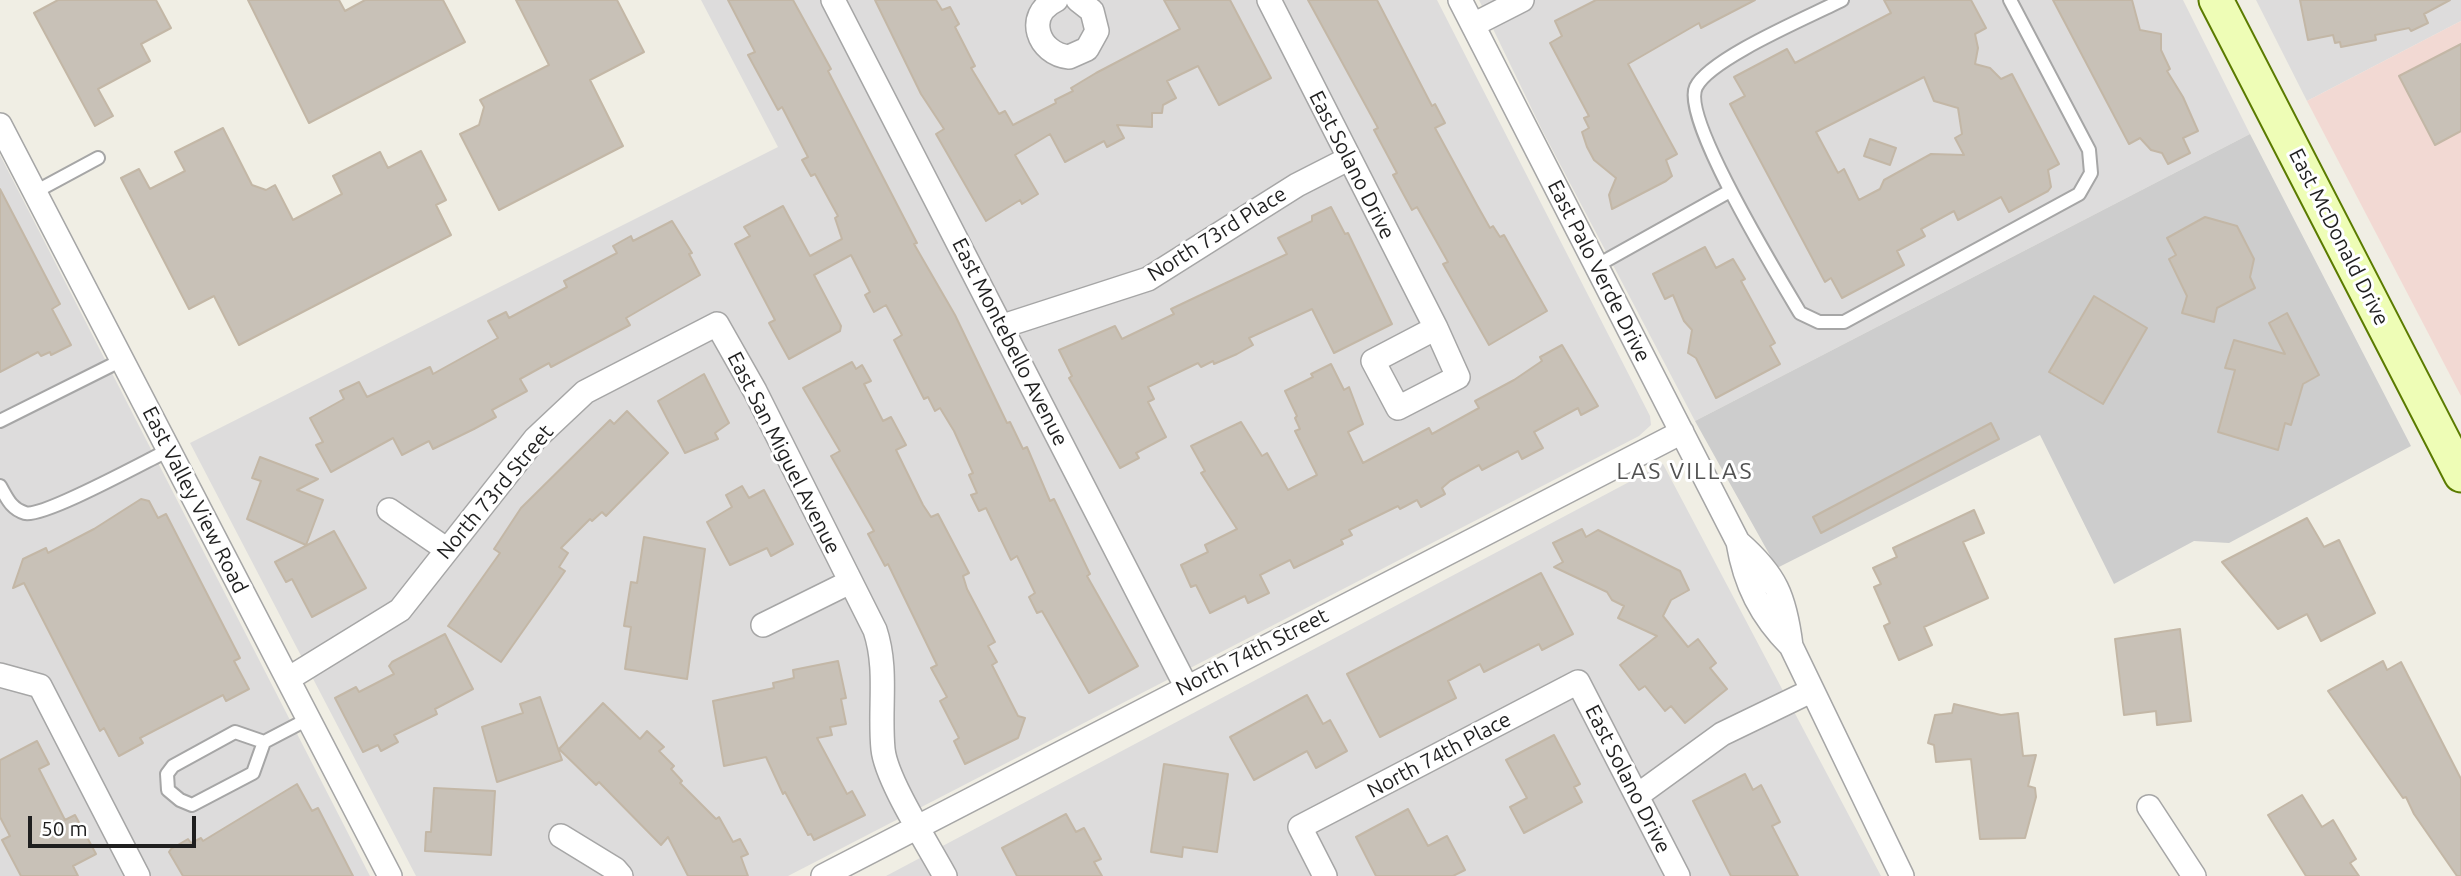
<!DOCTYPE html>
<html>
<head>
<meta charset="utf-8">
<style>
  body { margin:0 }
  #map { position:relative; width:2461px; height:876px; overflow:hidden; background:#f0eee4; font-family:Ubuntu,sans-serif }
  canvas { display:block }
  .scale { position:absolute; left:28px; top:816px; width:168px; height:32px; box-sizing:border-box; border:4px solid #1f1f1f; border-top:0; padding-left:9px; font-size:21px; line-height:24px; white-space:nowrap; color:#1f1f1f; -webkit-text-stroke:5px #fff; paint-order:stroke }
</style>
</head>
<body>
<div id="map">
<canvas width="2461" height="876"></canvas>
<div class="scale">50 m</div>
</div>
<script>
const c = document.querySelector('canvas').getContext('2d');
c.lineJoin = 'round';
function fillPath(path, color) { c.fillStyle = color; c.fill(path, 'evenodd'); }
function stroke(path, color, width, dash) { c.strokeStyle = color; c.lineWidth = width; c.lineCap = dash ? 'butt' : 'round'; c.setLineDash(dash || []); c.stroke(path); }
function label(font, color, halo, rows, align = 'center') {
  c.font = font + ' Ubuntu,sans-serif'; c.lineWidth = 6; c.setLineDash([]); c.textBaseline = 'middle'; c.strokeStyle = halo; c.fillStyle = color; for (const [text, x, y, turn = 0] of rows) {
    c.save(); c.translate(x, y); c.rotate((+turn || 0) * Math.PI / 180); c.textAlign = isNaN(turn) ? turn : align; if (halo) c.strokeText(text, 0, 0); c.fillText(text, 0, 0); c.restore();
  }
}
const residential = new Path2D(`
  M701,0H1437L1650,416L1651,425L1639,436L788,876H416L190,443L778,147Z
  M1479,0H2183L2250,134L1695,421L1542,130Z
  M2256,0H2461V21L2307,101Z
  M0,155L370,876H0Z
  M1663,464L1881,876H886Z`);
const commercial = new Path2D(`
  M2461,21V396L2307,101Z`);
const religious = new Path2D(`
  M2250,134L2411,446L2229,543L2194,541L2114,584L2040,435L1777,568L1695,421Z`);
const building = new Path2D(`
  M58,0H156L171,28L141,44L150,61L98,89L113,116L95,126L34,13Z
  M248,0H339L345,11L365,0H443L465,42L309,123Z
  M516,0H617L644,52L590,80L623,146L499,210L460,134L479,125L484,107L480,100L549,65Z
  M728,0H793L831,69L828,71L917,243L914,244L955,315L1007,423L1010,422L1023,449L1027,447L1050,501L1054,499L1090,574L1087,576L1138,666L1089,693L1042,611L1037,613L1029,597L1035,593L1017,556L1011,560L986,508L979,511L971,495L977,493L969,475L973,473L954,431L940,408L935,411L928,397L924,399L894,340L902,335L886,305L874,312L865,295L870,292L851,255L814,275L841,326L840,331L789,359L769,323L775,320L735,244L750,236L744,227L783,206L810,256L842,239L835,218L838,216L815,174L811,176L802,160L808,157L782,107L778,110L748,55L755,52Z
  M875,0H936L942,10L950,7L959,24L955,27L975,66L971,68L999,114L1005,111L1013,125L1056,103L1055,100L1073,91L1071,88L1096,73L1180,29L1164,0H1230L1271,78L1219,105L1198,66L1167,81L1176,98L1163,105L1162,113H1152V127L1117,125L1124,138L1107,147L1104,141L1065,162L1050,134L1015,155L1038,194L1022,204L1020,200L986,221L936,134L944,129L921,94Z
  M1308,0H1377L1432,106L1435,104L1445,123L1435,128L1477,205L1490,228L1493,226L1500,237L1504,235L1547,311L1489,345L1443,264L1448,262L1417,207L1412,210L1393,175L1397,173L1374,130L1378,128Z
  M1596,0H1755L1701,28L1699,23L1628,64L1677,154L1666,160L1672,176L1666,181L1612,209L1609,195L1616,178L1594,160L1587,147L1582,132L1589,128L1584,118L1589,116L1550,43L1562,36L1555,21Z
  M1884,0H1971L1986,28L1975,34L1978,48L1975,64L1990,68L2001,79L2012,74L2059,164L2048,170L2051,187L2048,191L2009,212L2001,197L1958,220L1954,211L1921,229L1925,236L1897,251L1904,265L1842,298L1831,278L1825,282L1730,104L1745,96L1734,77L1787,49L1795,63L1891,13ZM1924,77L1934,101L1958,108L1962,134L1955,138L1964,155L1931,154L1884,180L1880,189L1859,200L1844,169L1838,173L1816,132Z
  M2053,0H2132L2140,30L2161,34V50L2170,69L2167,71L2183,97L2198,131L2183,138L2190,153L2168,164L2162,153L2151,150L2140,138L2129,144Z
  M2300,0H2450L2424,14L2428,23L2411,31L2409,28L2375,35L2376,40L2341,47L2340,42L2335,43L2333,35L2308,40Z
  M2461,44V131L2435,145L2399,76Z
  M223,128L252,185L266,190L275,185L293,220L342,194L333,176L380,152L388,168L421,151L446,200L436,205L451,235L239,345L214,296L189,309L121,178L139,169L150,189L185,171L175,152Z
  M1870,139L1896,148L1890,165L1864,156Z
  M0,189L60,304L52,309L71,345L51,355L50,352L41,356L38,352L0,372Z
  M1331,207L1345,234L1348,233L1392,324L1334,353L1312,309L1249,338L1253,345L1237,354L1214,364L1213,361L1201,367L1198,363L1148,387L1154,399L1148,402L1166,437L1136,453L1139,458L1120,468L1069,378L1072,376L1059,350L1115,326L1122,339L1174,314L1171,309L1287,254L1278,238L1312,221V216Z
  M2205,217L2237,226L2254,259L2250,277L2255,288L2217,308L2214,322L2182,313L2187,296L2169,259L2176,255L2167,238Z
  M672,221L692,253L689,254L700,275L626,318L630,325L551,367L549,363L520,379L527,391L492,410L496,417L474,429L433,449L429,441L402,455L393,438L331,472L316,445L323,442L310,418L344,399L340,391L359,382L367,397L430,367L433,374L498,338L488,321L506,312L509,318L567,287L564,281L617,253L613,246L631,236L633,241Z
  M1705,247L1716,268L1733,259L1745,279L1741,281L1775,343L1770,346L1780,364L1716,398L1696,358L1688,353L1692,330L1684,321L1673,295L1665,299L1653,274Z
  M2094,296L2147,328L2103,404L2049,372Z
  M2287,313L2319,375L2303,384L2291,425L2285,423L2278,450L2218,432L2235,370L2225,368L2234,340L2285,354L2269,323Z
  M1562,345L1598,406L1581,415L1578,408L1534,432L1543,448L1522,459L1518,451L1482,470L1479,465L1450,481L1442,488L1445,494L1421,507L1417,500L1400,509L1398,506L1349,530L1352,535L1341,540L1343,544L1294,568L1290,560L1260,575L1269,593L1248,603L1245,596L1210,613L1196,585L1191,587L1181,565L1208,552L1205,545L1237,529L1201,473L1205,471L1191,446L1241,422L1262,456L1267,453L1288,490L1317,475L1295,431L1300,429L1295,418L1297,416L1285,391L1313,377L1311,374L1331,364L1344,390L1349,387L1363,424L1348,432L1363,463L1429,428L1432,434L1479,408L1475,401L1514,380L1542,361L1540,357Z
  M852,362L856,369L862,365L871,381L864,384L883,421L891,417L906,445L896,450L923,505L931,517L938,514L969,573L963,576L967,589L995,642L988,646L997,662L992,665L1018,716L1025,718L1018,738L965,764L954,741L959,738L940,701L947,697L931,668L937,665L888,564L885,566L868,534L874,531L831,456L840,451L803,388Z
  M704,374L729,423L715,433L718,439L685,453L658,401Z
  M627,411L668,453L606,516L602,512L592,521L590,519L561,548L568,553L559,567L565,571L501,662L448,626L500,553L494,549L521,508L610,420L614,424Z
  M1991,423L1999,439L1821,533L1813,517Z
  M260,457L318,479L297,490L323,500L306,545L247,519L261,481L252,478Z
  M742,486L749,498L764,490L793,544L771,556L767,548L730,565L707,522L732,507L726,495Z
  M141,499L149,501L158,518L166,514L240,658L234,661L249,689L226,701L223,695L140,738L143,743L119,756L104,728L100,731L24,583L13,588L23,559L46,548L48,553L94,529Z
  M1974,510L1984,533L1963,542L1988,598L1924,627L1932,645L1899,660L1884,626L1890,623L1874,587L1881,584L1873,568L1897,557L1893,548Z
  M2307,518L2324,547L2339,540L2375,613L2321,641L2307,614L2278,629L2222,562Z
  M1582,529L1586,537L1598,530L1680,571L1689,590L1671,600L1663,616L1688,647L1698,639L1716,663L1710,668L1727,689L1685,723L1671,706L1665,711L1645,686L1639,690L1620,665L1657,636L1618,618L1624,606L1612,600L1607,592L1554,567L1563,562L1553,543Z
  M334,531L366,588L312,617L292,579L286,582L275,562Z
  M644,537L705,549L687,679L625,669L631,627L624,626L631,582L637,583Z
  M1541,573L1573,634L1542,650L1539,644L1484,672L1480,664L1448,681L1456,698L1380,737L1347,674Z
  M2180,629L2191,721L2157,725L2156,711L2124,715L2115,639Z
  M445,634L473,689L435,709L437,714L394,735L398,742L381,751L378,745L363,752L335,698L356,687L359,692L394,674L389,666L392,662Z
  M838,661L846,698L841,699L846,724L830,727L832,735L817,738L847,794L852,791L865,815L814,840L811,834L808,835L785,792L783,794L766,757L724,766L713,701L774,688L773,683L794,678L793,670Z
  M2383,661L2387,670L2401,662L2461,779V876H2457L2414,814L2406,797L2403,798L2328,691Z
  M1307,695L1323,724L1330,720L1347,751L1316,768L1307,751L1254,780L1230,737Z
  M540,697L562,760L497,782L482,727L523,713L520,704Z
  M603,703L640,739L647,731L664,747L659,751L674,766L671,769L682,781L680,783L716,819L719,817L733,842L740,839L748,854L741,857L748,876H688L668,837L661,845L599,782L596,785L559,749Z
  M1954,704L2001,715L2018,713L2023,756L2036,755L2028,786L2035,788L2036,797L2025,838L1980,839L1971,759L1936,762L1934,745L1928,743L1935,715L1952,713Z
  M1554,735L1580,784L1574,787L1582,802L1524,833L1510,807L1527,798L1506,760Z
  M37,741L49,764L39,769L65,820L75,815L96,854L73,866L78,876H21L2,840L10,836L0,817V760Z
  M1164,764L1228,774L1217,852L1183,847L1182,857L1151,852Z
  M1745,774L1753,790L1761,785L1780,822L1772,826L1798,876H1731L1693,801Z
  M297,784L312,811L318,808L353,876H183L169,852L171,849L188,839L191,843L201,838L203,841Z
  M434,788L495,791L491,855L425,851L426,832H431Z
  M2302,795L2322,827L2333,820L2356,859L2350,863L2359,876H2306L2268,815Z
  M1408,809L1428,846L1447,836L1465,870L1453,876H1376L1356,837Z
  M1066,814L1076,832L1084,828L1101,859L1094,862L1102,876H1017L1002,848Z`);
const service = new Path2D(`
  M1842,0C1811,16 1710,58 1696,87C1681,118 1780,279 1800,313L1819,322H1844L2079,194L2091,173L2089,150L2010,0
  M35,192L98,158
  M1596,266L1730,191
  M0,421L122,360
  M0,486C7,498 11,509 25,513C43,518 146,461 169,450
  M264,742L235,732L173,766L167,774L168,790L180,800L192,805L253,773L264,742L308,719`);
const minor = new Path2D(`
  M833,0L1186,686
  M1056,0C1024,15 1038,54 1069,57L1087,49L1097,31L1092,11L1078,0
  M1269,0L1436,328L1458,377L1398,408L1373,361L1436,328
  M1460,0L1738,542C1745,584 1761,616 1791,646
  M1473,25L1522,0
  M0,125L390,876
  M1003,326L1148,279L1297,185L1348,159
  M389,510L446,549
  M1738,542C1776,575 1785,597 1791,646L1902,876
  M763,625L850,582
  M0,675L40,686L138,876
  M288,679L400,610L535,439L585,392L717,324L755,391L875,630C888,669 879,708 883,749C886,780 929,846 945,876
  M1638,795L1722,734L1811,691
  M2149,807L2194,876
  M561,836L615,869L621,876
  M823,876L1682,432
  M1325,876L1300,827L1578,682L1678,876`);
const secondary = new Path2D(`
  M2216,0L2461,475`);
const streetNames = [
  ["East Solano Drive",1352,165,63],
  ["North 73rd Place",1217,234,-32],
  ["East McDonald Drive",2339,237,63],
  ["East Palo Verde Drive",1599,271,63],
  ["East Montebello Avenue",1010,342,63],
  ["East San Miguel Avenue",784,453,63],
  ["North 73rd Street",495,492,-50],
  ["East Valley View Road",195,500,63],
  ["North 74th Street",1252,652,-27],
  ["North 74th Place",1439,755,-28],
  ["East Solano Drive",1628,779,63]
];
const neighbourhoodNames = [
  ["LAS VILLAS",1685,471]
];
fillPath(residential, '#dddcdc');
fillPath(commercial, '#f2d9d3');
fillPath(religious, '#cdcdcd');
fillPath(building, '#c8c1b7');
stroke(building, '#c3b7a6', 2);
stroke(service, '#a6a6a6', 16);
stroke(minor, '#a6a6a6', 26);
stroke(secondary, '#5b7b00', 37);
stroke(service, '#fff', 12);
stroke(minor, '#fff', 23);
stroke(secondary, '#eefdb6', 33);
label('21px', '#1f1f1f', '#fff', streetNames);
c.letterSpacing = '2px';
label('23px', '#525252', '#fff', neighbourhoodNames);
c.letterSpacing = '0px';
</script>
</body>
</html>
